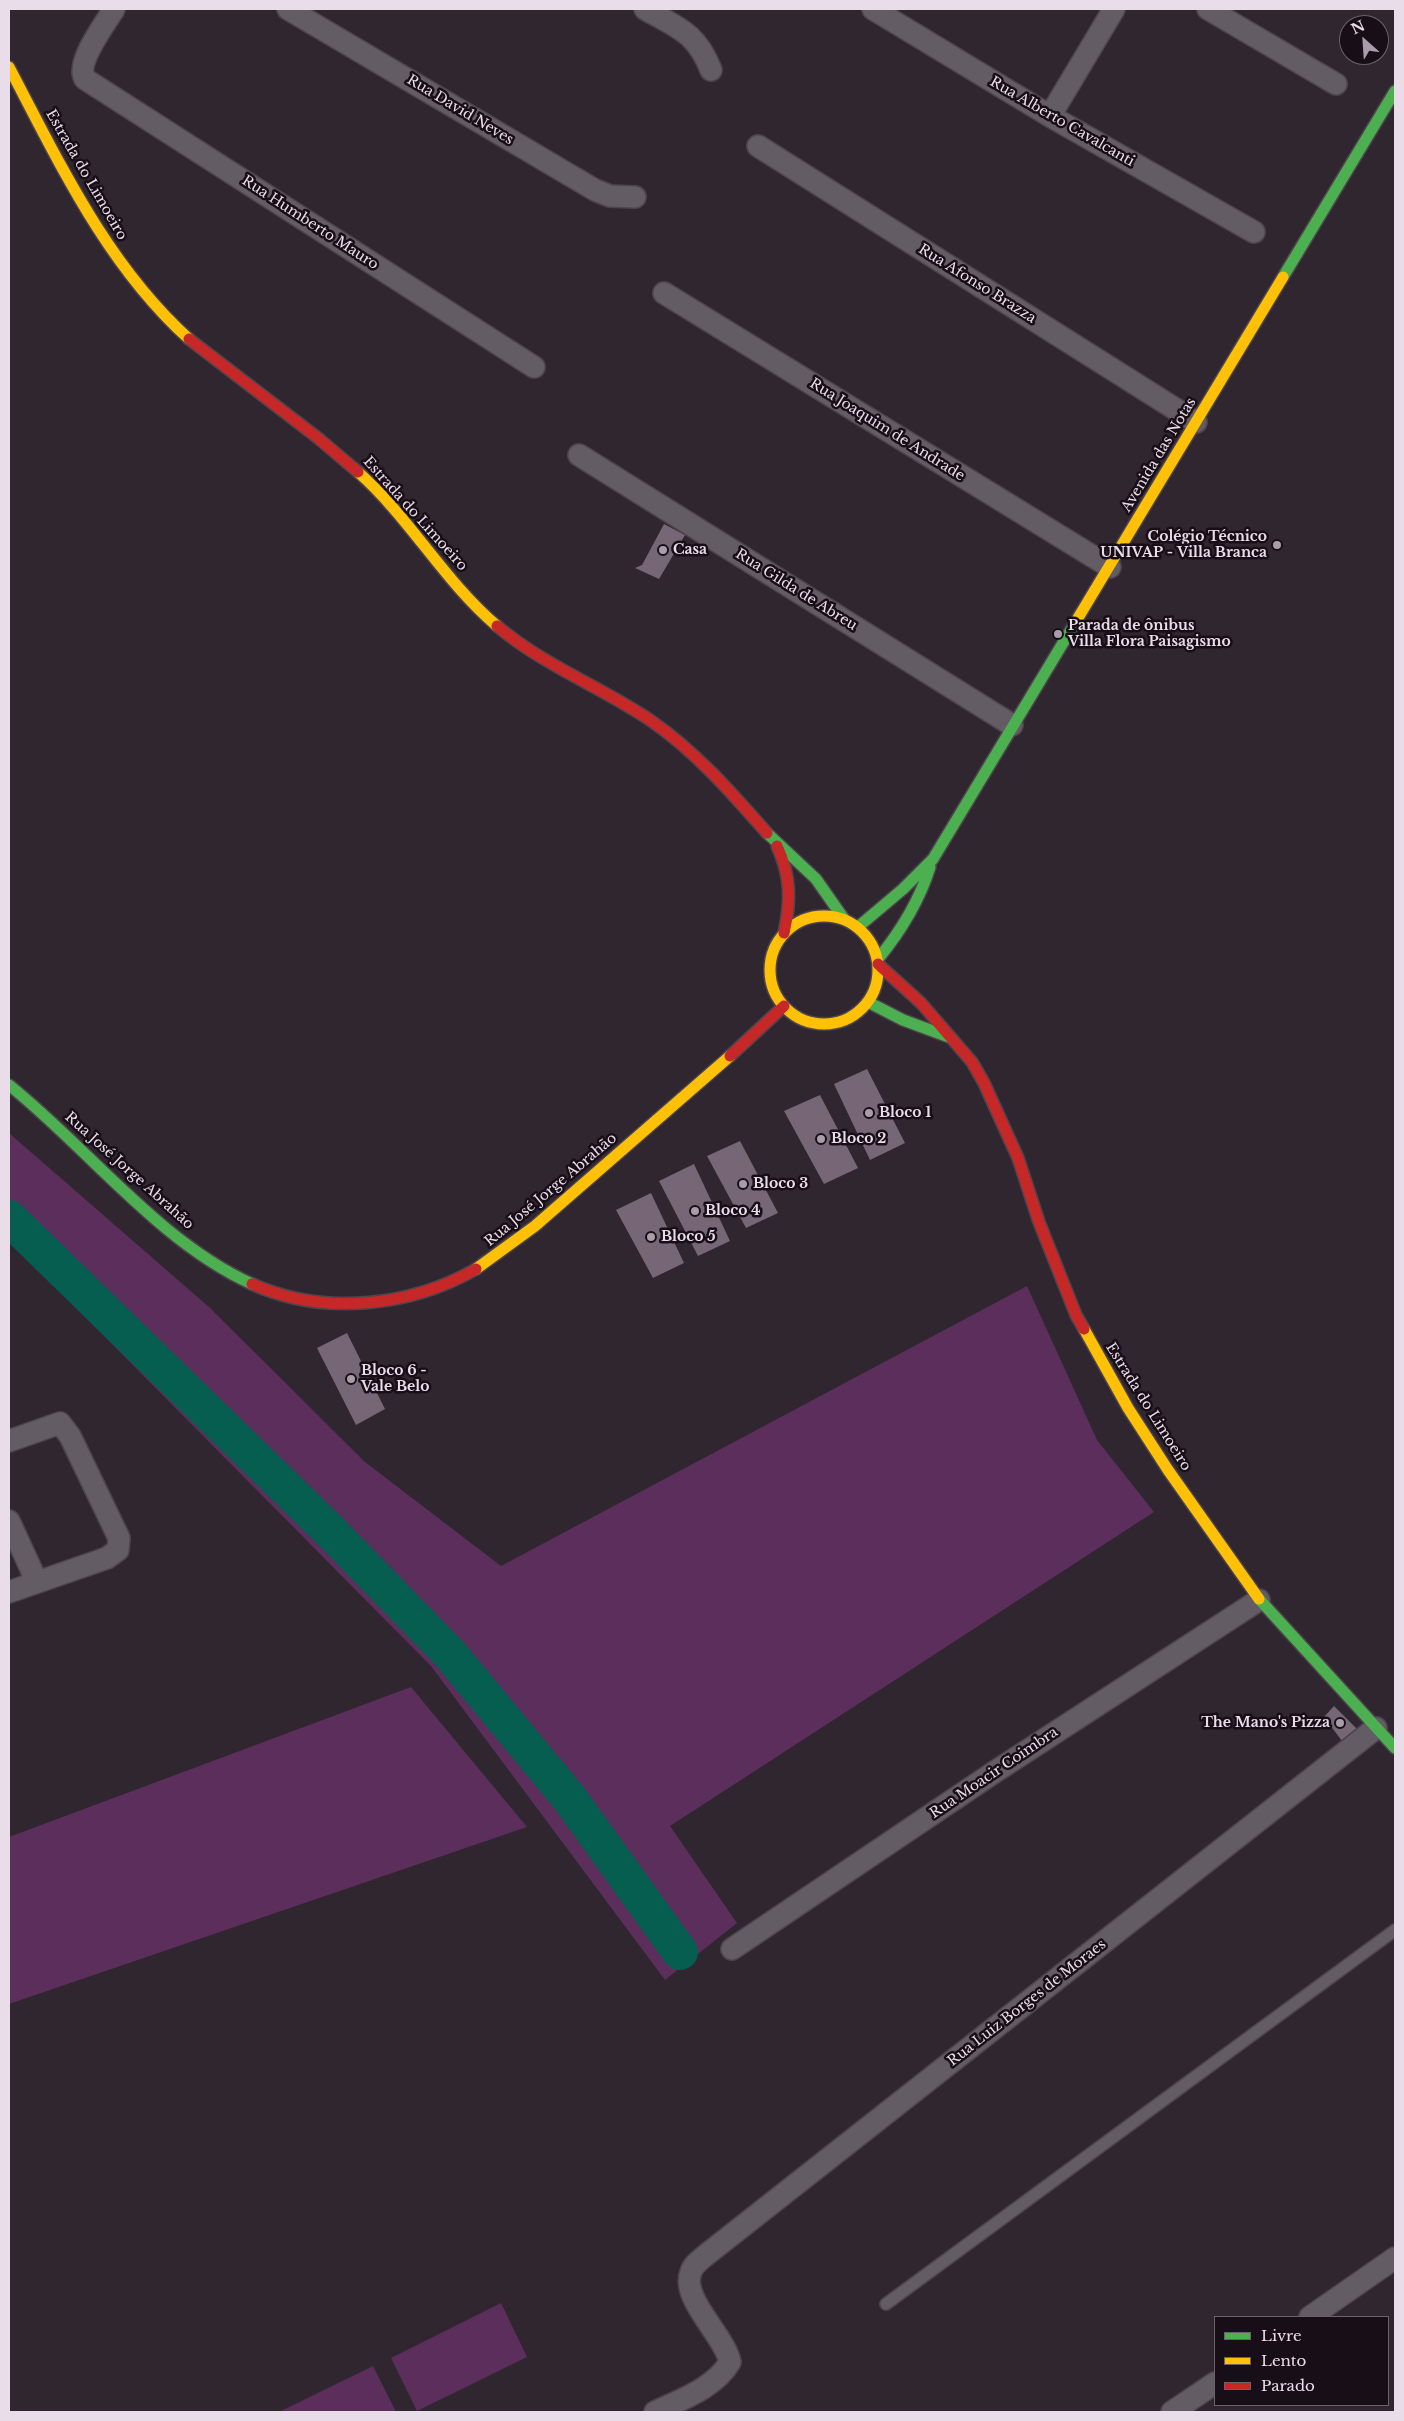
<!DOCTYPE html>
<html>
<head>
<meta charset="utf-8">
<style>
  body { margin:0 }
  #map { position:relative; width:1404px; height:2421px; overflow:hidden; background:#302630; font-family:"Libre Baskerville",serif }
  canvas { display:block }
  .frame { position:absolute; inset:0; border:10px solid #eaddea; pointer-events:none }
  .legend { position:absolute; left:1214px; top:2316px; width:175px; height:90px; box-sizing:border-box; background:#170e17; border:1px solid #6b616b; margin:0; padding:6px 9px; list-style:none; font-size:15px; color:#eaddea }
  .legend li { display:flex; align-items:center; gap:10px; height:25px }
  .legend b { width:25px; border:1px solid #6b616b }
  .north { position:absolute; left:1339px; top:15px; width:50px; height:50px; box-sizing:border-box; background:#170e17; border:1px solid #6b616b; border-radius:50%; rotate:334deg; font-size:14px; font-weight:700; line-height:20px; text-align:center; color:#eaddea }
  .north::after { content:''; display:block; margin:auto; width:18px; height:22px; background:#a99da9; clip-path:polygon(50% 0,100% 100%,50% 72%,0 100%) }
</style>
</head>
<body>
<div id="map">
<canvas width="1404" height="2421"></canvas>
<div class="frame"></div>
<ul class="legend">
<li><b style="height:6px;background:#4caf50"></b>Livre</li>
<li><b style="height:6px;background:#ffc107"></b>Lento</li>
<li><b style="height:6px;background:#c62828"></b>Parado</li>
</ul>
<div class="north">N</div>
</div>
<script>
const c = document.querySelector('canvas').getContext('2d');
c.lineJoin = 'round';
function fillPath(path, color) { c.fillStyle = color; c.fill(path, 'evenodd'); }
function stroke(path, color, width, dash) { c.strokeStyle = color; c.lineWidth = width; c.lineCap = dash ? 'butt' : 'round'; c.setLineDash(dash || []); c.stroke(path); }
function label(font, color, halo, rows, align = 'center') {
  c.font = font + ' "Libre Baskerville",serif'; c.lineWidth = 5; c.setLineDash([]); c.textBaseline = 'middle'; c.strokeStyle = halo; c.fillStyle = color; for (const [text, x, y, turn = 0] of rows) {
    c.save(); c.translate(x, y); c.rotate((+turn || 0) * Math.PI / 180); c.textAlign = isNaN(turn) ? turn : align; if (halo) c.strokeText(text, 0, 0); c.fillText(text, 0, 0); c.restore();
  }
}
const green = new Path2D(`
  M9,1133L209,1307L365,1462L501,1566L1027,1286L1097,1440L1154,1512L670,1826L737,1923L665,1980L431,1666L9,1240Z
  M411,1687L527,1827L9,2004V1837Z
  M501,2303L527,2357L417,2411L391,2358Z
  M373,2366L396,2412H279Z`);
const river = new Path2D(`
  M9,1218L333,1534L450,1654L570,1799L680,1952`);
const building = new Path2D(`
  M664,524L685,535L659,579L635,568L642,565Z
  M867,1069L905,1143L870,1160L834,1084Z
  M820,1095L858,1168L824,1184L784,1111Z
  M740,1141L778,1213L746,1228L707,1156Z
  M694,1164L730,1241L698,1256L659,1181Z
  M651,1193L684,1263L653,1278L616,1210Z
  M347,1333L385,1409L356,1425L317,1348Z
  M1334,1706L1357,1729L1342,1741L1324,1717Z`);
const lane = new Path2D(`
  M886,2304L1395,1930`);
const street = new Path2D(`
  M114,9C105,24 75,63 85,79L534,367
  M288,9L595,190L610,196L635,197
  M645,9C678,28 696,32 711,70
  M873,9L1050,116L1254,232
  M1208,9L1336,84
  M1050,116L1114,9
  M758,146L1196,422
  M664,293L1110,567
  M579,455L1012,725
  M9,1441L60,1423L70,1436L119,1538L118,1550L107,1558L9,1592
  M9,1521L37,1582
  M732,1949L993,1773L1259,1600
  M1310,2317L1395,2258
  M655,2412C680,2400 715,2388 730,2362C725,2336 680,2298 691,2272C693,2265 700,2260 706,2255L1376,1728
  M1172,2412L1215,2383`);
const fast = new Path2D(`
  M1283,277L1395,91
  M767,833L816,879L844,919
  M858,927L903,889L933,859L1075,623
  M878,959C901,931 919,902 930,867
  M868,1002L903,1020L949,1037
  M9,1085C88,1148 159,1242 252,1284
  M1259,1599L1395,1748`);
const slow = new Path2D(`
  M9,67C60,164 107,265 189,339
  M358,472C410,518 444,581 497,626
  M1075,623L1283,277
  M770 970a54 54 0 1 1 108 0a54 54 0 1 1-108 0Z
  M476,1269L535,1226L730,1056
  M1084,1329L1128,1408L1168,1470L1259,1599`);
const jam = new Path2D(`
  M189,339L318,438L358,472
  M497,626C543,665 601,687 650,720C695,751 731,792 767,833
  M777,846C791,876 791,901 784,933
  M878,964L921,1003L972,1062L984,1083L1018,1158L1039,1222L1076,1315L1084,1329
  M730,1056L784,1006
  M252,1284C323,1316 410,1307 476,1269`);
const markers = [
  [1277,545,5,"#a99da9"],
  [663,550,5,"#a99da9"],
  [1058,634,5,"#a99da9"],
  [869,1113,5,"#a99da9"],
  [821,1139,5,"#a99da9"],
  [743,1184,5,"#a99da9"],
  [695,1211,5,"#a99da9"],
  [651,1237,5,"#a99da9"],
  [351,1379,5,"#a99da9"],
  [1340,1723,5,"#a99da9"]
];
const streetNames = [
  ["Rua David Neves",460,110,31],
  ["Rua Alberto Cavalcanti",1062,122,30],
  ["Estrada do Limoeiro",86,175,60],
  ["Rua Humberto Mauro",310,223,33],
  ["Rua Afonso Brazza",977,284,32],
  ["Rua Joaquim de Andrade",887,430,32],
  ["Avenida das Notas",1159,455,-59],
  ["Estrada do Limoeiro",415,514,48],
  ["Rua Gilda de Abreu",796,590,32],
  ["Rua José Jorge Abrahão",129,1171,42],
  ["Rua José Jorge Abrahão",551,1190,-40],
  ["Estrada do Limoeiro",1148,1407,58],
  ["Rua Moacir Coimbra",994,1773,-34],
  ["Rua Luiz Borges de Moraes",1027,2003,-38]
];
const poiNames = [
  ["Colégio Técnico",1267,537,"right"],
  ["UNIVAP - Villa Branca",1267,553,"right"],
  ["Casa",673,550],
  ["Parada de ônibus",1068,626],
  ["Villa Flora Paisagismo",1068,642],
  ["Bloco 1",879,1113],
  ["Bloco 2",831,1139],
  ["Bloco 3",753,1184],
  ["Bloco 4",705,1211],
  ["Bloco 5",661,1237],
  ["Bloco 6 -",361,1371],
  ["Vale Belo",361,1387],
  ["The Mano's Pizza",1330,1723,"right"]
];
fillPath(green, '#5b2e5b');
stroke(river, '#065e50', 36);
fillPath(building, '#766676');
stroke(lane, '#4d444d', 14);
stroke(street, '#4d444d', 24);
stroke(fast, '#4d444d', 14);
stroke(slow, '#4d444d', 14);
stroke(jam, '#4d444d', 14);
stroke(lane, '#645c64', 11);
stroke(street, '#645c64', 21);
stroke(fast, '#4caf50', 11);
stroke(slow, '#ffc107', 11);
stroke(jam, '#c62828', 11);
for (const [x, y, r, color] of markers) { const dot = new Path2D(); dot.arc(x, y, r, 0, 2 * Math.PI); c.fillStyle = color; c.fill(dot); stroke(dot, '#170e17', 2); }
label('14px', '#eaddea', '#170e17', streetNames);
label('bold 14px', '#eaddea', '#170e17', poiNames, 'left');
</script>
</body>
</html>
